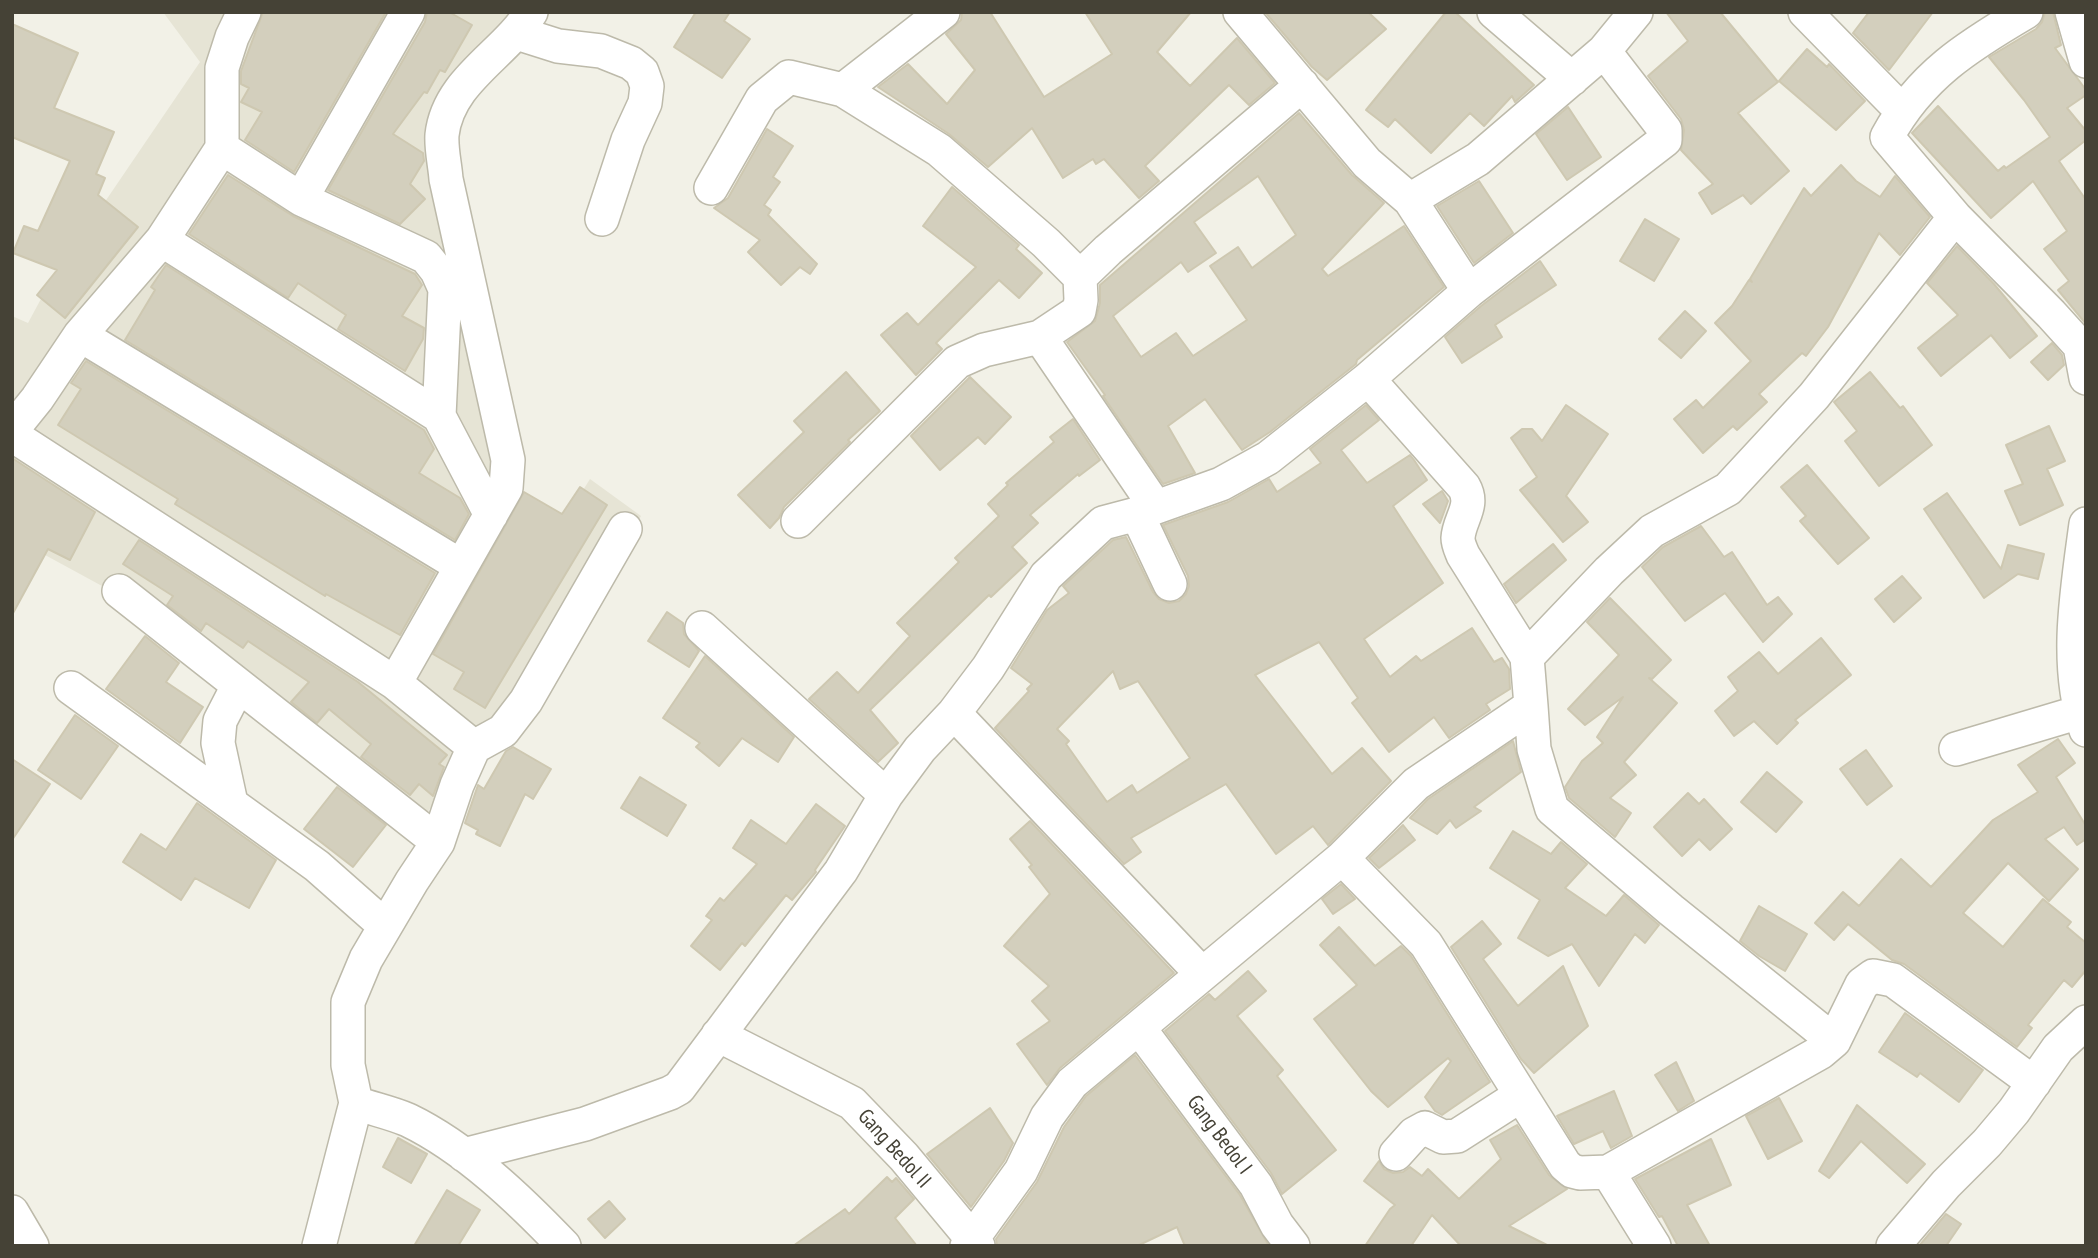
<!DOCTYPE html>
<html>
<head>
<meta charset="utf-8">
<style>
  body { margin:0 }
  #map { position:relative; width:2098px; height:1258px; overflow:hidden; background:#f2f1e7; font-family:"PT Sans Narrow",sans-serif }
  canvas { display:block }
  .frame { position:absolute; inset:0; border:14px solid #454236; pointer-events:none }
</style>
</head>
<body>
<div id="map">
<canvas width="2098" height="1258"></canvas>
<div class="frame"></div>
</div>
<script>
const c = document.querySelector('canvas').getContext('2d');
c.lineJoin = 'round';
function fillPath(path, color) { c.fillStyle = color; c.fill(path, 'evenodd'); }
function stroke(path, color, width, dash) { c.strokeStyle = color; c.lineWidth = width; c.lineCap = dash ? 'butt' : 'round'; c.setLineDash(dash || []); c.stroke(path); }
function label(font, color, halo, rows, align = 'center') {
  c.font = font + ' "PT Sans Narrow",sans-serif'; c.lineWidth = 7; c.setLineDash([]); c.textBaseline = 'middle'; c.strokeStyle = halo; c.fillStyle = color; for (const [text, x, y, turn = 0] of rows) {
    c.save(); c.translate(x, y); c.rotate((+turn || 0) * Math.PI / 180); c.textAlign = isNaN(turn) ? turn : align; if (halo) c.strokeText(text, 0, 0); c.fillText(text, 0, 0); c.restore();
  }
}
const residential = new Path2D(`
  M163,12H546L524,49L468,95L452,133L516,498L560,527L590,479L641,516L534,699L472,742L417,829L170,623L12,537V316L28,323L49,284L200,62Z`);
const building = new Path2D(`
  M263,12H386L294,172L245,140L262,112L241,102L249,88L241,84V71Z
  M427,12H449L472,25L445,72L440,70L427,93L424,92L393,134L423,153L424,161L410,184L425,199L400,224L328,190L425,22Z
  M696,12H730L724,21L750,39L722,78L674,47Z
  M962,12H990L1044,97L1112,54L1085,12H1191L1157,52L1190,86L1237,38L1275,83L1249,105L1229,85L1145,166L1159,181L1139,198L1104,159L1096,164L1093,159L1063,178L1032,128L988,167L949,134L878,87L908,64L947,104L975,70L946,34L961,20Z
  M1265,12H1368L1386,29L1327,80L1312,67Z
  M1446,12H1455L1534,85L1515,102L1512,96L1484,126L1470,113L1431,153L1395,119L1388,127L1366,110Z
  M1666,12H1720L1778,82L1738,113L1789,171L1751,204L1743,195L1712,214L1699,193L1713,184L1681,150L1684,130L1681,119L1648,76L1688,41Z
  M1869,12H1933L1889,70L1853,33Z
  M2045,12H2053L2061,45L2055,48L2086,90V95L2067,108L2086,131V140L2059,161L2086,200V324L2058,290L2069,281L2044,249L2067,231L2033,181L1991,218L1912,133L1938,106L1998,171L2004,166L2006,168L2050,137L2024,100L1989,57L2036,29L2042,22Z
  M12,24L78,53L54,108L114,132L96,174L105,178L98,195L138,227L65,318L37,295L57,270L13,253L24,226L38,231L70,161L12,137Z
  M1807,49L1827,67L1829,64L1865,101L1836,130L1779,81Z
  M1568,107L1601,157L1567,180L1536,134Z
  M1299,113L1352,175L1384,203L1322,269L1328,276L1404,226L1444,287L1357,360L1356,364L1270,432L1242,450L1205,399L1168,426L1195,473L1163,484L1103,396L1105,395L1067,342L1095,321L1100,303V285ZM1258,176L1296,235L1252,268L1238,247L1210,266L1247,320L1193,356L1176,333L1141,357L1113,316L1181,262L1188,272L1216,253L1194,222Z
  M767,129L793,146L773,177L780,182L764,205L771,210L768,215L817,264L810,274L800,267L781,285L748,252L760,240L714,208L728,198Z
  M1841,165L1856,181L1880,197L1895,176L1930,217L1900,255L1879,233L1828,327L1806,356L1802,353L1759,394L1767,402L1737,430L1733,426L1703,453L1674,419L1696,400L1703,408L1751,361L1715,323L1732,306L1749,280L1752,282L1750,279L1804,188L1811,196Z
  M228,175L293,216L415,274L422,285L402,316L424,328L423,339L405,371L338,329L346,315L298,283L288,298L189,234Z
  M1479,181L1513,233L1474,263L1437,206Z
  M952,187L1019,245L1016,249L1042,273L1019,298L999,280L936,343L942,349L916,375L881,335L907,313L918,325L976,267L923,226Z
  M1645,219L1679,239L1654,281L1620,261Z
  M1957,246L1994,284L2037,336L2010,358L1991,335L1941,376L1918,348L1958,315L1927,283Z
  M1540,261L1556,285L1495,325L1502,337L1462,363L1445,337L1481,306Z
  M166,265L424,430L434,449L419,473L460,498L469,514L455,540L125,340L155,290L151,287Z
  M1685,311L1706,331L1681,358L1659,339Z
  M2052,343L2062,355L2064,365L2048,380L2031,362Z
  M86,361L435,573L400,635L326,594L325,596L175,504L178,499L58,425L81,389L71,383Z
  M846,372L880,411L848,440L850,442L784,507L779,518L770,528L738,495L804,432L794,421Z
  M1870,372L1900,408L1903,406L1932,445L1879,486L1845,441L1857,431L1834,402Z
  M970,377L1011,417L985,444L978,437L940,470L911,436Z
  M1366,405L1379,420L1341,450L1367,483L1410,455L1414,460L1427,480L1393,506L1443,583L1364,639L1390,677L1416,656L1421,661L1472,628L1494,662L1502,658L1509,669L1510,689L1486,704L1490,710L1449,738L1434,717L1389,752L1352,703L1358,698L1319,642L1255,675L1332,774L1362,748L1391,781L1328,845L1313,826L1276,854L1226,784L1131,838L1141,852L1124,864L995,728L1029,691L1027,689L1032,684L1011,668L1047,610L1069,593L1063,586L1113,540L1126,537L1153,592L1159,599L1169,603L1179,601L1186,594L1189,586L1188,576L1163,525L1228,502L1269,479L1277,492L1321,463L1310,449ZM1113,671L1120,689L1138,681L1190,758L1137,793L1132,785L1107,802L1066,744L1069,741L1057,729Z
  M1566,405L1608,434L1566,496L1588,522L1563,542L1520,490L1537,477L1511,438L1522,429H1532L1542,441Z
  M1073,419L1100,460L1079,476L1078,474L1030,515L1038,523L1012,547L1027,563L991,597L989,595L870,710L898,743L878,762L809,699L837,672L858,693L910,636L897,623L959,562L955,558L999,516L988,504L1008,485L1006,483L1054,442L1050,437Z
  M2049,426L2065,461L2047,469L2063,505L2020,525L2005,491L2023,484L2006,445Z
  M12,458L95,512L70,560L48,549L12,615Z
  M1807,465L1869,538L1838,564L1800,521L1806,516L1781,487Z
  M580,487L607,505L485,708L454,689L464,672L433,654L524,492L562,514Z
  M1442,491L1448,501L1440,523L1423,504Z
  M1947,493L2001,569L2008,545L2044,554L2038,579L2018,574L1984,598L1924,509Z
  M1701,526L1724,557L1732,552L1767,605L1778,597L1792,614L1763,642L1725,593L1685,621L1642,567L1663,547Z
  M139,540L358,682L447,755L439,764L444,767L433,796L419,784L410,795L361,757L371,744L329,709L317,723L291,702L309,682L248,641L243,648L206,623L201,631L167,605L173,596L123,564Z
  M1553,544L1566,560L1516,603L1504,584Z
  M1902,576L1921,598L1894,622L1875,599Z
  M1610,598L1671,660L1652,679L1649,678L1677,703L1624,762L1636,775L1610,798L1631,813L1615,837L1569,798L1565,787L1582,761L1603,743L1597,737L1623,697L1585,725L1568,709L1619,655L1587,622Z
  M667,612L683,623L684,634L699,651L689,667L648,641Z
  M145,636L179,663L166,682L203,707L180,743L106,689Z
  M1821,638L1851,675L1795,720L1798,723L1777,744L1754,721L1734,736L1715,711L1738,691L1728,677L1759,652L1778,674Z
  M705,656L794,737L778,762L742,738L719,766L696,747L700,743L663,718Z
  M75,715L118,746L81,799L38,770Z
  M2058,739L2075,763L2056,777L2086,826V839L2077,845L2064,827L2045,839L2078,869L2049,901L2008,863L1963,913L2003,947L2043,899L2071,922L2067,927L2086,943V970L2072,987L2064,980L2028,1025L2032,1028L2017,1047L1904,964L1892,960L1848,924L1834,940L1815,923L1843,892L1859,906L1901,859L1931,887L1993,820L2038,792L2018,765Z
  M1513,741L1521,772L1474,807L1481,811L1456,828L1450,820L1437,834L1410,818L1428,799Z
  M513,747L551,769L533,799L525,794L500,846L476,834L478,830L465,823L478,785L484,789L506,751Z
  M1866,750L1892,786L1867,805L1840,769Z
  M12,759L50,784L12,840Z
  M1767,772L1802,802L1776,832L1741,802Z
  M640,777L686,805L667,836L621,808Z
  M337,787L386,825L353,867L304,829Z
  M1688,793L1699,804L1704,799L1732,829L1710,850L1699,839L1682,856L1654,827Z
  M197,803L276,860L249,908L195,878L181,900L123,862L141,834L166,850Z
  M816,804L845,826L815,870L816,872L792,900L786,895L745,946L742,943L720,970L691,946L712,920L706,916L720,898L724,901L757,864L733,848L751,820L786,844Z
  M1030,821L1174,973L1060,1068L1047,1085L1017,1044L1050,1021L1032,1001L1049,986L1004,946L1050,894L1029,867L1032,865L1010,839Z
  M1403,825L1415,840L1379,868L1369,858Z
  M1513,831L1551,854L1561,842L1587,864L1565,888L1606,916L1624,895L1659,925L1645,943L1635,934L1599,986L1572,944L1548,956L1518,938L1540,900L1490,868Z
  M1341,884L1355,899L1333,914L1322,899Z
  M1759,906L1807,934L1785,971L1759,956L1740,941Z
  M1482,921L1501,944L1483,959L1518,1006L1563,966L1588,1026L1534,1073L1521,1059L1451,947Z
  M1339,927L1375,966L1401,946L1411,956L1490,1082L1442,1115L1435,1111L1425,1097L1451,1061L1448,1058L1388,1107L1371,1091L1314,1019L1357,985L1320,945Z
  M1248,971L1266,991L1237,1016L1283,1070L1277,1076L1336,1150L1282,1194L1271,1173L1165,1031L1209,994L1215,1000Z
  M1905,1013L1983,1070L1959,1102L1920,1073L1917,1077L1879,1052Z
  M1135,1055L1240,1195L1269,1246H1185L1177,1227L1137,1246H997L996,1239L1037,1182L1064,1127L1086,1096Z
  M1676,1062L1694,1101L1678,1111L1655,1075Z
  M1614,1091L1632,1136L1611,1148L1603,1131L1574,1144L1557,1116Z
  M1779,1098L1802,1141L1768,1159L1746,1116Z
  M1857,1105L1925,1164L1907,1183L1861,1141L1829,1178L1819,1171Z
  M990,1108L1013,1143L1004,1161L971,1207L927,1154Z
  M1517,1125L1549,1175L1567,1189L1509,1226L1549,1246H1461L1432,1215L1411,1246H1365L1390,1209L1395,1205L1364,1181L1379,1161L1384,1169L1393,1173L1403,1172L1410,1167L1422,1176L1428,1169L1459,1199L1501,1159L1490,1140Z
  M398,1138L427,1154L411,1183L383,1167Z
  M1711,1139L1731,1185L1687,1205L1710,1246H1678L1662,1216L1659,1217L1635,1179Z
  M887,1177L892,1182L896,1178L914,1199L895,1218L917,1246H793L845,1209L849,1214Z
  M447,1190L480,1210L458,1246H414Z
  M609,1201L625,1219L605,1238L588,1219Z
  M1946,1214L1961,1224L1946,1246H1919Z`);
const minor = new Path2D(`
  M1240,12L1367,163L1410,200L1469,291
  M1494,12L1572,79
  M1805,12L1901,110
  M2072,12L2086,61
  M517,33L558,46L601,51L631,63L642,72L647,86L645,103L628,140L602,219
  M843,90L943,12
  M222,148L301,199L426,257L437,271L445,289L439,416
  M711,188L762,99L789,77L843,90L939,150L1046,243L1080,277
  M301,199L408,12
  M1410,200L1478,159L1604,51L1636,12
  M1955,217L2051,314L2080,346L2086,378
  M162,240L439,416L491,515
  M80,335L461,566
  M1368,379L1464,487C1475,506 1459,519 1458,538C1458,544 1461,550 1463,555L1527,657
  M12,430L37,399L80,335L162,240L222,148V68L232,37L244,12
  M12,435L395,683L474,747
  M1155,506L1040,337L1079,311L1081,300L1080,277L1108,250L1302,85
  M1137,514L1170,584
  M798,521L957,362L984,350L1040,337
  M2086,524C2077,591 2064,664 2086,730
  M119,591L438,842
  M702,628L886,795
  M395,683L506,488L508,460L446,179C445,165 441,149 442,135C448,80 505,55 531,12
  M71,688L317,866L385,926
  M1531,706L1534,749L1552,809L1671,910L1834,1041
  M954,713L1202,974
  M1956,749L2080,712
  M231,803L218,743L220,721L238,686
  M1342,858L1426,944L1565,1165L1572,1171L1580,1173L1608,1172L1821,1052L1834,1041L1862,984L1873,976L1893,980L2034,1083
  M1139,1028L1256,1185L1277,1225L1293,1246
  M718,1035L852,1103L904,1157L978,1246
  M1396,1154L1414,1134L1425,1128L1443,1137L1457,1136L1521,1095
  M464,1155L585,1124L670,1093L679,1088L841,871L886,795L920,749L954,713L988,668L1046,576L1103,523L1137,514L1221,484L1268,458L1368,379L1469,291L1665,140V130L1604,51
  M1608,1172L1654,1246
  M12,1212L32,1246
  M319,1246L356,1103
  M564,1246C520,1200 466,1148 408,1120C392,1113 373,1109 356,1103L348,1065V1002L366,959L412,881L438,842L457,785L474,747L503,731L526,701L625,529
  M967,1246L1021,1171L1047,1117L1072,1083L1342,858L1416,784L1531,706L1527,657L1609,571L1652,531L1728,489L1814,396L1955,217L1887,137C1920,76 1968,46 2026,12
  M1893,1246L1946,1184L1987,1143L2014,1111L2058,1048L2086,1022`);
const streetNames = [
  ["Gang Bedol I",1219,1135,53],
  ["Gang Bedol II",894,1149,48]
];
fillPath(residential, '#e6e4d5');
fillPath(building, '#d3cfbd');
stroke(building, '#cec8b1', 2);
stroke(minor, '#bdbaaa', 36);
stroke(minor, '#fff', 33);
label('21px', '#454236', '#fff', streetNames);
</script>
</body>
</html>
